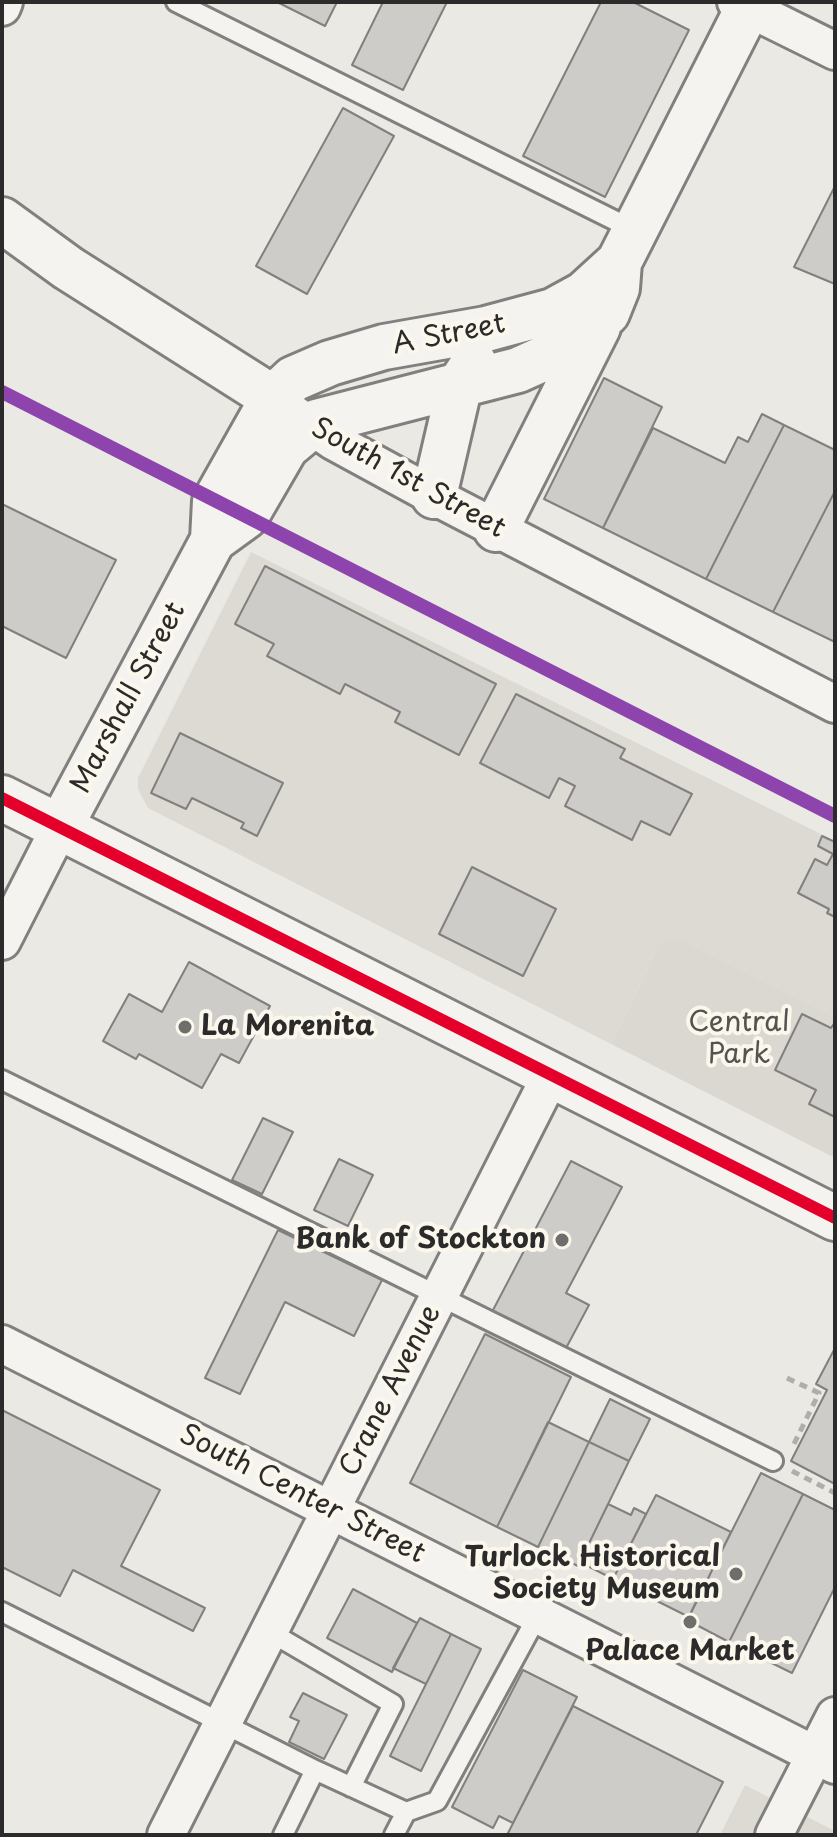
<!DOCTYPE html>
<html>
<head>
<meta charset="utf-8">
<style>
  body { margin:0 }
  #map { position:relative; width:837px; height:1837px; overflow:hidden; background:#eae9e4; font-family:"Playpen Sans",sans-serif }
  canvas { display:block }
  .frame { position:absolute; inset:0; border:4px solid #2b2b2b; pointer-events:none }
</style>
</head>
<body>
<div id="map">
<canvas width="837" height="1837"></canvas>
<div class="frame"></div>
</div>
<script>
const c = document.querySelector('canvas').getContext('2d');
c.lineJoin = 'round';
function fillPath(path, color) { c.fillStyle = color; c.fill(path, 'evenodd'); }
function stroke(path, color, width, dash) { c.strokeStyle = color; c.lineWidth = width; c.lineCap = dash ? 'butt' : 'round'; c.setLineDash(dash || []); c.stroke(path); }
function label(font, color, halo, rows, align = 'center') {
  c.font = font + ' "Playpen Sans",sans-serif'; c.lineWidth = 8; c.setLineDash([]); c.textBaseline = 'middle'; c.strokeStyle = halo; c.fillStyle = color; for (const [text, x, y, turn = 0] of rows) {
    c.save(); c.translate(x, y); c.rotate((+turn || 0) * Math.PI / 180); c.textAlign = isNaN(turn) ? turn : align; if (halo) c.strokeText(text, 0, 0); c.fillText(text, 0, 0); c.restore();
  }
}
const built = new Path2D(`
  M251,552L835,841V1017L681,940L668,937L659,945L611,1044L148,808L138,789V778Z
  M745,1785L835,1831V1835H720Z`);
const green = new Path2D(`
  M668,937L681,940L835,1017V1158L611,1044L659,945Z`);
const building = new Path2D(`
  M277,2H337L325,26Z
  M383,2H447L403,90L352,65Z
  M601,2H633L689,30L605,197L523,156Z
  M343,108L394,136L307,294L256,266Z
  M835,186V284L794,267Z
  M604,378L662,407L603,528L544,499Z
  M762,414L784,425L706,579L603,528L653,428L725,463L738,437L748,442Z
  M784,425L835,450V491L773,612L706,579Z
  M835,491V642L773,612Z
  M2,504L116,560L66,658L2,626Z
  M265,566L496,684L459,755L395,722L400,712L345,684L340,694L267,656L274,644L235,624Z
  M516,694L625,749L620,758L692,794L670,835L641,821L632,840L565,806L575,786L559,778L549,798L480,763Z
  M180,733L283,783L257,836L241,828L244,823L192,798L186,809L151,793Z
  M822,836L835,842V917L827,913L829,909L798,893L815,859L827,865L833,854L818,846Z
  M472,867L556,909L523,976L439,934Z
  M189,962L270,1006L239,1063L221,1054L202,1088L139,1054L136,1059L103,1041L129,994L162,1012Z
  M802,1014L831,1028L835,1022V1117L809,1104L816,1090L775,1070Z
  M263,1118L293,1132L262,1194L232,1180Z
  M339,1159L373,1175L348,1226L314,1210Z
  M571,1161L622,1187L566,1293L589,1305L565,1350L492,1312Z
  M278,1230L382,1280L354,1336L285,1302L240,1394L205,1378Z
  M485,1334L571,1377L497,1527L410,1483Z
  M835,1348V1484L791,1461L827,1390L816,1384Z
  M610,1399L650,1419L629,1461L589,1442Z
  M2,1410L160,1490L121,1566L205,1608L193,1631L73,1570L60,1596L2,1567Z
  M548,1422L589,1442L538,1547L497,1527Z
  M589,1442L629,1461L578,1566L538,1547Z
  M761,1473L803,1494L729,1642L687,1620Z
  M803,1494L835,1510V1587L792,1673L729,1642Z
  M656,1495L731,1532L689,1617L613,1579Z
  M608,1504L631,1515L634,1508L646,1514L613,1579L580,1562Z
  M353,1589L417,1623L392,1672L327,1638Z
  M420,1618L451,1634L426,1684L393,1668Z
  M451,1634L481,1649L421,1771L390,1756Z
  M523,1670L577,1697L513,1823L499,1816L493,1828L452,1807Z
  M303,1693L347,1715L324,1759L289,1742L299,1721L290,1717Z
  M573,1706L723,1782L696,1835H507Z`);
const path = new Path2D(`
  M787,1378L819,1393L792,1448
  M792,1471L835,1493`);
const service = new Path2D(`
  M176,2L636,231
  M2,1080L773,1461
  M2,1612L315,1770
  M270,1632L393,1704L351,1787
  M406,1812L437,1801L538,1615
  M283,1835L315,1770L406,1812L394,1835`);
const minor = new Path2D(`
  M736,2L835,51
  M2,7L4,2
  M294,414L333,441L434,496L835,704
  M2,941L60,827
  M2,1344L835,1765
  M166,1835L551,1075
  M774,1835L835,1716`);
const tertiary = new Path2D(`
  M2,220L68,268L273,398
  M434,496L460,384L474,363
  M496,529L598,327
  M213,540L246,516L286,447L316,422L518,370L567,348L607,313L617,288L619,262
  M60,827L213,540L215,501L273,398L293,379L330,363L384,347L486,329L553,311L584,294L619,262L751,2`);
const primary = new Path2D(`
  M2,798L835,1218`);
const bus1 = new Path2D(`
  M2,798L835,1218`);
const rail1 = new Path2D(`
  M2,392L835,816`);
const markers = [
  [185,1027,8,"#6e6e6c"],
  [562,1240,8,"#6e6e6c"],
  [736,1574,8,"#6e6e6c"],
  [690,1622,8,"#6e6e6c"]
];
const streetNames = [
  ["A Street",449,335,-11],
  ["South 1st Street",408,479,29],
  ["Marshall Street",129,698,-62],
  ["Crane Avenue",391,1391,-63],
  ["South Center Street",302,1495,27]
];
const parkNames = [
  ["Central",739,1023],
  ["Park",739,1055]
];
const poiNames = [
  ["La Morenita",201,1027,"left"],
  ["Bank of Stockton",546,1240],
  ["Turlock Historical",720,1558],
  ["Society Museum",720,1590],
  ["Palace Market",690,1652,"center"]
];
fillPath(built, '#dcdad3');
fillPath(green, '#dbd8d1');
fillPath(building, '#cdccc8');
stroke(building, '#81807e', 2);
stroke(service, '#81807e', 24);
stroke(minor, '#81807e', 42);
stroke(tertiary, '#81807e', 50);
stroke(primary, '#81807e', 50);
stroke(path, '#afaeac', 5, [8, 6]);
stroke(service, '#f4f3ef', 18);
stroke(minor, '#f4f3ef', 36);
stroke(tertiary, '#f4f3ef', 44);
stroke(primary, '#f4f3ef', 44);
stroke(bus1, '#e4002b', 12);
stroke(rail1, '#8e44ad', 14);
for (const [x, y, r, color] of markers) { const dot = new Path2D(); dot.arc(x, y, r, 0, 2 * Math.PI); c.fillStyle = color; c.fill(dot); stroke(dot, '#fbf7ec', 3); }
label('28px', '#2b2b2b', '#fbf7ec', streetNames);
label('28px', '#545351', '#fbf7ec', parkNames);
label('bold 28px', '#2b2b2b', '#fbf7ec', poiNames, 'right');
</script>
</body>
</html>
